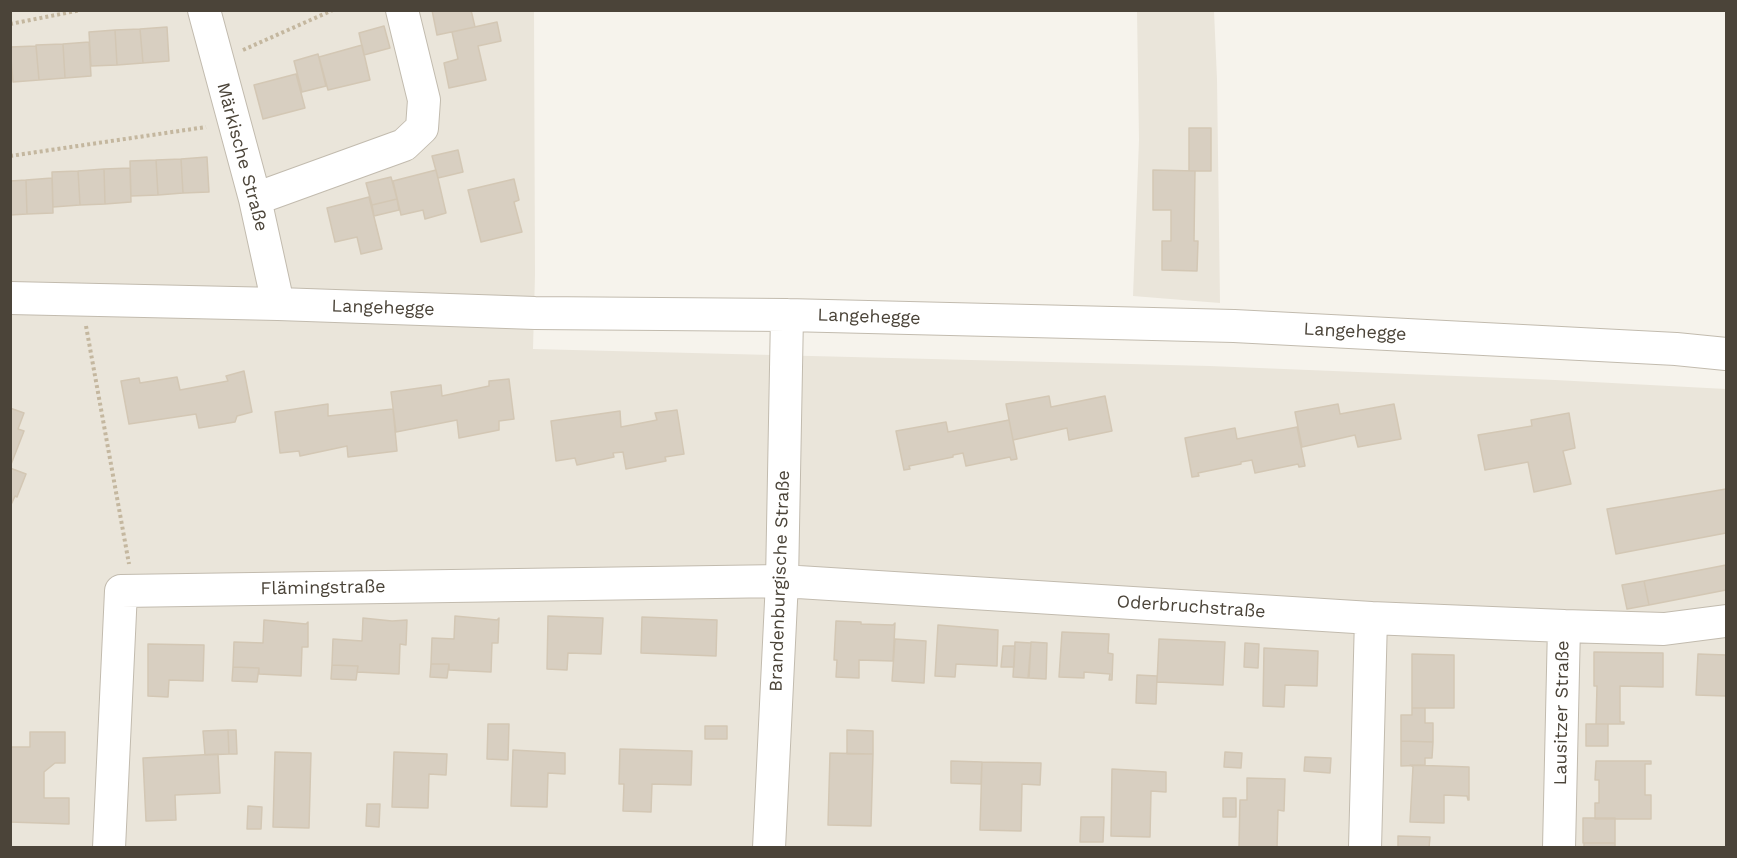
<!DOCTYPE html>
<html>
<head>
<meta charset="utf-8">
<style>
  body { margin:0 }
  #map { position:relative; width:1737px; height:858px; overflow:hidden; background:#f6f3ec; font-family:"Work Sans",sans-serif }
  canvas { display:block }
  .frame { position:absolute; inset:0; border:12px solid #4b4439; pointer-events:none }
</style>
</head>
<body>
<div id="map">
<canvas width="1737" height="858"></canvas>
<div class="frame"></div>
</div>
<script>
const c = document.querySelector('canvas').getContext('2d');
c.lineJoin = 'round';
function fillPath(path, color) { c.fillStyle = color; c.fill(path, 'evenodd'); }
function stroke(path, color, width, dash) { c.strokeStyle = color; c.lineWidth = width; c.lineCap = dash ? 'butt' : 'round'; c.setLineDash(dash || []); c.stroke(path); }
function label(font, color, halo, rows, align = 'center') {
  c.font = font + ' "Work Sans",sans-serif'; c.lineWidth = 4.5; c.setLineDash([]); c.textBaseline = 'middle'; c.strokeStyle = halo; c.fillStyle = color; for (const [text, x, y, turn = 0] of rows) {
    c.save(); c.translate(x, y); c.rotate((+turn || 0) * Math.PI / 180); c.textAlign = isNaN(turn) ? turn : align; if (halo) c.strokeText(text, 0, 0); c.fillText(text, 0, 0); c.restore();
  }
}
const residential = new Path2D(`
  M10,11H534L535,275L533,349L1210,366L1555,380L1726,389V847H11Z
  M1137,11H1214L1217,79L1220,303L1133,296L1139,140Z`);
const building = new Path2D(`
  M432,10H471L475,27L437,35Z
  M497,22L501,41L478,46L486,80L449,88L444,63L458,59L452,32Z
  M384,26L390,48L364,55L359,33Z
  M167,27L169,61L143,63L140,29Z
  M140,29L143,63L117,65L115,30Z
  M115,30L117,65L91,66L89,32Z
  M89,42L91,76L65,78L63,44Z
  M63,44L65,78L39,80L36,45Z
  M362,45L370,80L328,90L319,57Z
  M36,46L39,80L13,82L10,47Z
  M318,54L326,86L302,92L294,61Z
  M296,74L305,108L263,119L254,85Z
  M1189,128H1211V171H1189Z
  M458,150L463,172L438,178L432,156Z
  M207,157L209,192L183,193L181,159Z
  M181,159L183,193L158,195L156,160Z
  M156,160L158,195L131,196L130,161Z
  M130,168L131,202L105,204L104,169Z
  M104,169L105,204L80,205L78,171Z
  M436,170L446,213L425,219L423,210L401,215L393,181Z
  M1153,170L1195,171L1194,241H1198L1197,271L1162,270V241H1171V210H1153Z
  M78,171L80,205L53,207L52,172Z
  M391,177L397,199L372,205L366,183Z
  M52,178L53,213L27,214L26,180Z
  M514,179L519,200L514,202L522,232L481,242L468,190Z
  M26,180L27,214L10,215V181Z
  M369,197L382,249L361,254L357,237L335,242L327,208Z
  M397,199L399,210L374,216L372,205Z
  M244,371L252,412L237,416L235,422L199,428L196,414L129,424L121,381L139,378L140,383L177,377L180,390L228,381L226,376Z
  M509,379L514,419L499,421V430L459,438L457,420L396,432L391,392L441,385L442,396L489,386V381Z
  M1049,396L1051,407L1105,396L1112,431L1069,440L1067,428L1013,440L1006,404Z
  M328,404V416L393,409L397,451L348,457L347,446L300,456L299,451L280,453L275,412Z
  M1338,404L1340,414L1394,404L1401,439L1358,447L1355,435L1302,447L1295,412Z
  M10,408L24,413L18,429L24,431L10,467Z
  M677,410L684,454L665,457L666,461L626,469L623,452L613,453L614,457L577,465L575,458L556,461L551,421L620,411L621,427L657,420L655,413Z
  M1569,413L1575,448L1563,451L1571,484L1534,492L1528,462L1485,470L1478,435L1532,426L1531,420Z
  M1009,420L1017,459L1011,460L1010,457L966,466L963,453L953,455V457L909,466L910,469L904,470L896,431L946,422L948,432Z
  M1297,427L1305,466L1299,467L1298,464L1255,473L1252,460L1241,462V464L1198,473L1199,476L1192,477L1185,438L1235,428L1237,439Z
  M10,468L26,474L17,497L15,496L10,507Z
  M1726,489V533L1616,554L1607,509Z
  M1726,565V590L1649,605L1644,581Z
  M1644,581L1649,605L1627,609L1622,585Z
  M455,616L497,620L499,618L498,643H492L491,672L449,670V664H431L432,638L454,639Z
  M548,616L603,618L601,654L568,653L567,670L547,669Z
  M642,617L717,620L716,656L641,653Z
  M363,618L392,621L407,620L406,645L400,644L399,674L357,672L358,666L332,665L333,639L362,641Z
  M264,620L306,624L308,622V647H302L301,676L259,674V668L233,667L234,642L263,643Z
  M836,621L861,622V624L893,625L895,623L893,661L859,660V678L836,677L837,660H834Z
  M938,625L998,630L997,666L956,664L955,677L935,676Z
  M1062,632L1109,634L1108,653L1113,654L1112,680H1109L1110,674L1084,672V678L1059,677Z
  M895,639L926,641L924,683L892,681Z
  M1159,639L1225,642L1223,685L1157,682Z
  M1015,642L1031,643L1028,678L1013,677Z
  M1031,642L1047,643L1046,679L1029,678Z
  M1245,643L1259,644L1258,668L1244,667Z
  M148,644L204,645L203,681L169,680L168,697L148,696Z
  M1003,646H1015L1014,667H1001Z
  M1264,648L1318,651L1317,686L1285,685L1284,707L1263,706Z
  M1594,652L1663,653V687L1620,686V722H1624V724H1596L1597,686H1594Z
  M1412,654L1454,655V708H1412Z
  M1698,654L1726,655V696L1696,695Z
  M431,664H449L447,678L430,677Z
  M332,665L358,666L356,680L331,679Z
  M233,667L259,668L257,682L232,681Z
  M1137,675L1157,676L1156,704L1136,703Z
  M1412,708H1425V723H1433V742L1401,741V715H1412Z
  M488,724H509L508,760L487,759Z
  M1586,724H1608V746H1586Z
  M705,726H727V739H705Z
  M228,730H236L237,754H229Z
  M228,730L229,754L205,755L203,731Z
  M847,730L873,731V754H847Z
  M30,732H65V763H55L44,772V798H69V824L10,822V747H30Z
  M1401,741L1433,742L1432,758H1425V765L1401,766Z
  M620,749L692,751L691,785L652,784L651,812L623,811L624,784H619Z
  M513,750L565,753V774L548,773L547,807L511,806Z
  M275,752L311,753L309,828L273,827Z
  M394,752L447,754L446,775L429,774L428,808L392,807Z
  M1225,752L1242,753L1241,768L1224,767Z
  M830,753L873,754L871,826L828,825Z
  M218,754L220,793L175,795L176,820L146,821L143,758Z
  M1305,757L1331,758L1330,773L1304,771Z
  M951,761L982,762L981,784L951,783Z
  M1596,761H1651V764H1645V795H1651V819H1595V803H1599V780H1595Z
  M982,762L1041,763L1040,785L1022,784L1021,831L980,830Z
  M1410,765L1469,767V800H1468L1467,796L1444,795V823L1410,822L1413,767Z
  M1112,769L1166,772V792L1151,791L1150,837L1111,836Z
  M1247,778L1285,779L1284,811L1278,810L1277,848H1239L1240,800H1247Z
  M1223,798H1236V817H1223Z
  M367,804H380L379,827L366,826Z
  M248,806L262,807L261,829H247Z
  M1081,817H1104L1103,842H1080Z
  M1583,818H1615V843H1583Z
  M1398,836L1430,837L1429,848H1398Z
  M1584,843H1615V848H1584Z`);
const path = new Path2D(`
  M10,24L81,10
  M243,50L333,10
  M10,156L206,127
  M86,326L129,564`);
const minor = new Path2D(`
  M204,10L255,199L278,304
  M255,199L404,145L422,128L424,100L402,10
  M10,298L278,304L535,313L787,315L1234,326L1676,349L1726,354
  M1371,618L1564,626L1559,848
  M1564,626L1664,629L1726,621
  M109,848L121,591L782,581L1371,618L1365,848
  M769,848L782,581L787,315`);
const streetNames = [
  ["Märkische Straße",242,157,75],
  ["Langehegge",383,308,2],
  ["Langehegge",869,317,2],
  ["Langehegge",1355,332,3],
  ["Brandenburgische Straße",780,581,-88],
  ["Flämingstraße",323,588,-1],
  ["Oderbruchstraße",1191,607,4],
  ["Lausitzer Straße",1562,713,-89]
];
fillPath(residential, '#eae5da');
fillPath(building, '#d8cfc1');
stroke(building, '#d3c7b4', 1.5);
stroke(minor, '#c2bbae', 34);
stroke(path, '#c4b79f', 4, [3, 3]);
stroke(minor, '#fff', 32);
label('18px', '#4b4439', '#fff', streetNames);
</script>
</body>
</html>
